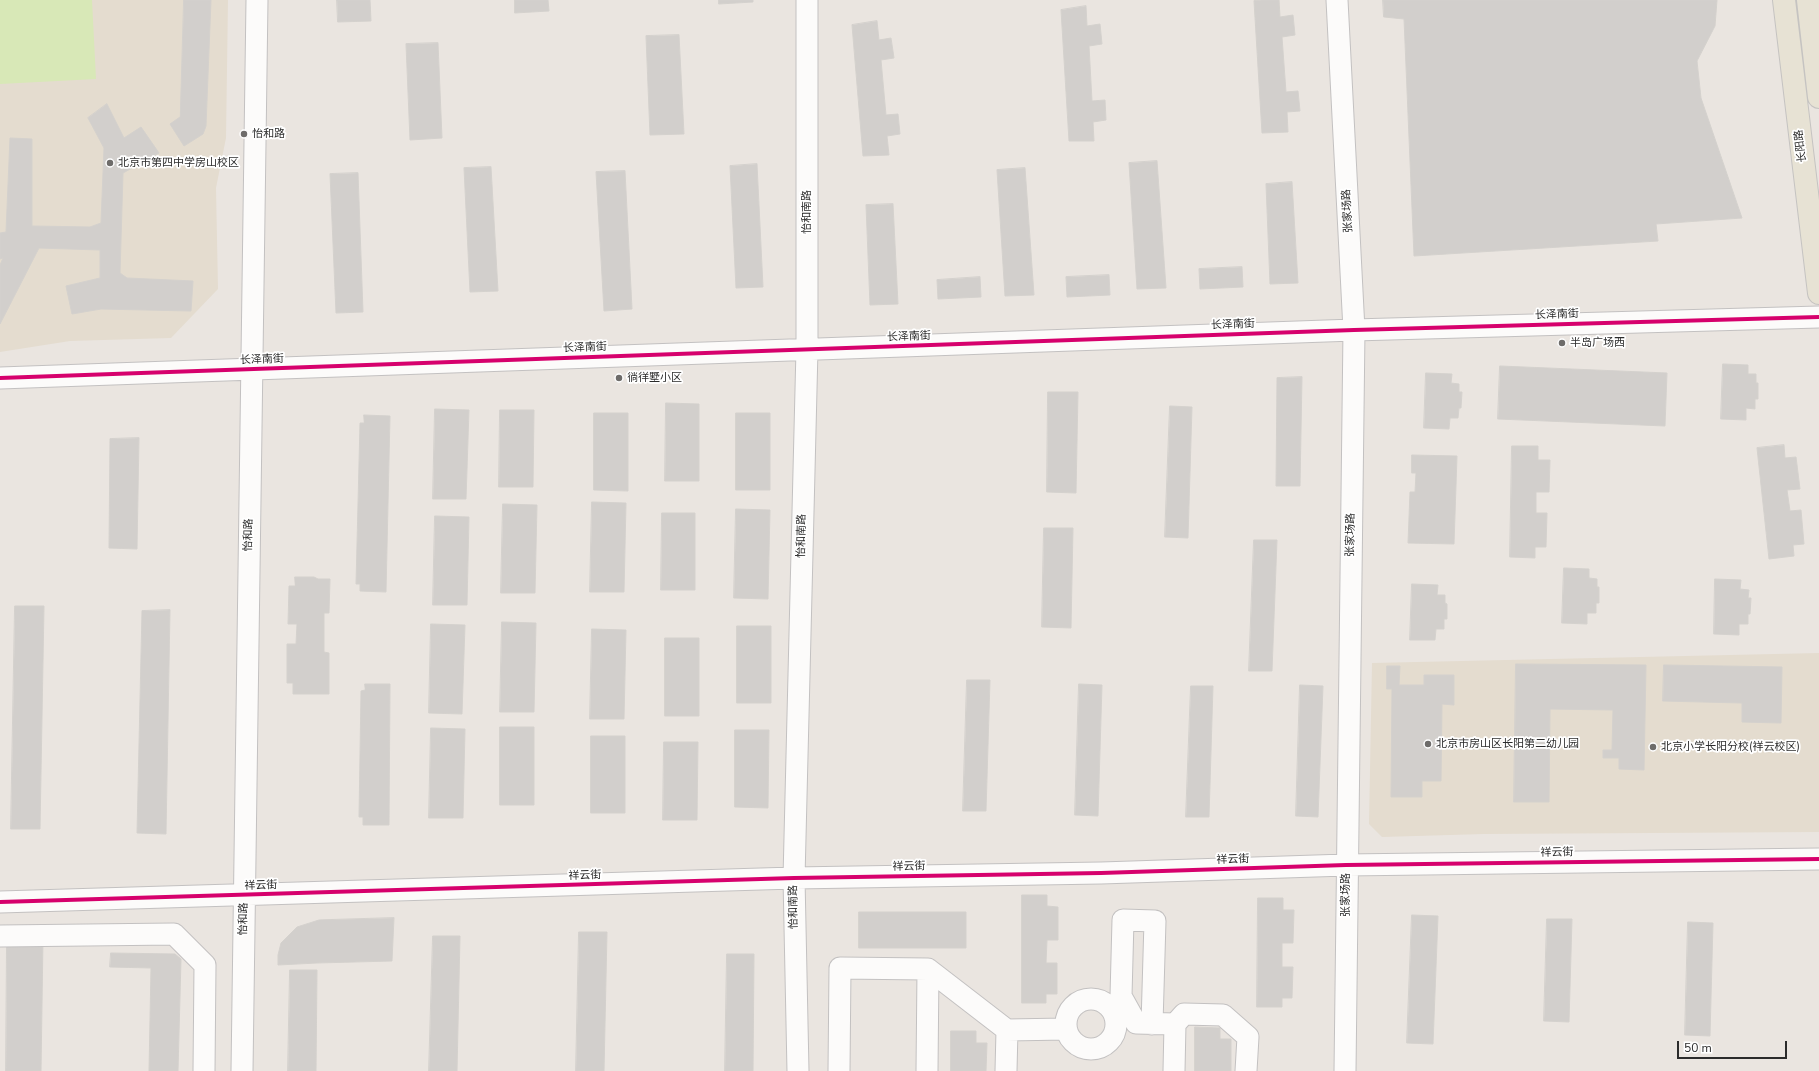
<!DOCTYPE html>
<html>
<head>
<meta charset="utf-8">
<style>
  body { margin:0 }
  #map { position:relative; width:1819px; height:1071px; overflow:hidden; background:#eae5e0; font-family:"Nunito Sans",sans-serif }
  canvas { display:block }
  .scale { position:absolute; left:1677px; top:1041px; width:110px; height:18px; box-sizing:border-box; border:2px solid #2b2b2b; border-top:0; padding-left:5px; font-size:12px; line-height:14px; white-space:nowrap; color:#2b2b2b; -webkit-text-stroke:3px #fff; paint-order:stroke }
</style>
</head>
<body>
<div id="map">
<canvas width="1819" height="1071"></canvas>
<div class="scale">50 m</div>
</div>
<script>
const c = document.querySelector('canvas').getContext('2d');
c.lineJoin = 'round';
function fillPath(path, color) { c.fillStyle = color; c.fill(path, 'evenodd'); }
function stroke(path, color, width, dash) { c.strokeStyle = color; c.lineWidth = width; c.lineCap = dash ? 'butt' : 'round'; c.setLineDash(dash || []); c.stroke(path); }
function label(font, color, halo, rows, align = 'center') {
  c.font = font + ' "Nunito Sans","Noto Sans SC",sans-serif'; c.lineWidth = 3.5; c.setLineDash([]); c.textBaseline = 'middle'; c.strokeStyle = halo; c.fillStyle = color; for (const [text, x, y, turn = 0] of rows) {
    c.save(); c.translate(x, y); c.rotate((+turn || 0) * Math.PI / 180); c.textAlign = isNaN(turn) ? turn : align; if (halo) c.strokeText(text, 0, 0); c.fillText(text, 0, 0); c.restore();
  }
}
const education = new Path2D(`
  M0,0H228L226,138L216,188L218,289L171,338L70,341L0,352Z
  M1819,653V832L1484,834L1382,837L1369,824L1372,663Z`);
const pitch = new Path2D(`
  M0,0H92L96,79L0,84Z`);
const building = new Path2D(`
  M184,0H211L206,126L203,134L184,146L170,124L180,117Z
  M337,0H370L371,21L338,22Z
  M515,0H548L549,11L515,13Z
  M719,0H753V2L719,4Z
  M1261,0H1279L1280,17L1293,15L1295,35L1282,37L1286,92L1298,91L1300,111L1287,112L1288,132L1262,133L1254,1Z
  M1383,0H1717L1715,26L1697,61L1701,98L1742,218L1656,224L1658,241L1414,256L1404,19L1384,17Z
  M1086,6L1087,26L1100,24L1102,44L1089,46L1092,101L1105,100L1106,120L1093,122L1094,141H1069L1061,10Z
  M877,21L879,40L891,38L894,58L881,60L886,115L898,114L900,134L887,136L889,155L863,156L852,25Z
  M679,35L684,134L650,135L646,36Z
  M438,43L442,138L410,140L406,44Z
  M107,104L124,138L141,127L159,153L123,173L120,273L127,278L193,281L191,311L101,309L72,314L66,286L100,278V250L39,248L0,324V265L3,258L0,259V233L6,232L10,138L32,139V226L90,227L101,223L104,148L88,118Z
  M1157,161L1166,288L1137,289L1129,163Z
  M757,164L763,287L736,288L730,166Z
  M491,167L498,291L470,292L464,168Z
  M1025,168L1034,295L1005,296L997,170Z
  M625,171L632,309L604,311L596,172Z
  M358,173L363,312L336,313L330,174Z
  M1292,182L1298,283L1270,284L1266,184Z
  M893,204L898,304L870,305L866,205Z
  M1242,267L1243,287L1200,289L1199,269Z
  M1109,275L1110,295L1067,297L1066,277Z
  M980,277L981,297L938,299L937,280Z
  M1723,364L1748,365V374H1756V383H1758V399H1755V409L1746,408V420L1721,419Z
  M1500,366L1667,373L1665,426L1498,419Z
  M1426,373L1452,374L1451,383L1459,384V392H1462L1461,408H1459L1458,418H1450L1449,429L1424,428Z
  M1302,377L1300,486H1276L1277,378Z
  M1048,392H1078L1076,493L1047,492Z
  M666,403L699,404V481H665Z
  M1170,406L1192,407L1188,538L1165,537Z
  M435,409L469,410L466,499H433Z
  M500,410H534L533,487H499Z
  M594,413H628V491L594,490Z
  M736,413H770V490H736Z
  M364,415L390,416L386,592L360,591V584H356L360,423H364Z
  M139,438L137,549L109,548L110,439Z
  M1784,445L1785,458L1796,457L1800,489L1787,490L1790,511L1801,510L1804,544L1793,545L1794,556L1769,559L1757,448Z
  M1512,446H1538V460H1550L1549,492H1536V513H1547L1546,547H1535V558L1510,557Z
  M1412,455L1457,456L1454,544L1408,543L1410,492H1415L1416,473H1412Z
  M592,502L626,503L624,592H590Z
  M503,504L537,505L535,593H501Z
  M736,509L770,510L768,599L734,598Z
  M662,513H695V590H661Z
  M435,516L469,517L467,605H433Z
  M1044,528H1073L1071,628L1042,627Z
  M1254,540H1277L1272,671H1249Z
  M1564,568L1589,569V578L1597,579V587H1599V603H1596V613H1587V624L1562,623Z
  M295,577H314L318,579H330L329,613H324V652L329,653V694H293V683H287V644H296L297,624H288L289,586H295Z
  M1715,579L1741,580L1740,589L1749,590L1748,598H1751L1750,614H1748V624H1739V635L1714,634Z
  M1412,584L1438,585L1437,595H1445V603L1447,604V619H1444V629H1436L1435,640H1410Z
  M15,606H44L40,829H11Z
  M170,610L166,834L137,833L142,611Z
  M502,622L536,623L534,712H500Z
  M431,624L465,625L462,714L429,713Z
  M737,626H771V703H737Z
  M592,629L626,630L624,719H590Z
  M665,638H699V716H665Z
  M1516,664L1646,665L1644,770L1619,769V758H1603V750H1612L1613,710L1550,709L1549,802H1514Z
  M1664,665L1782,667L1781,723L1742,722V703L1663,701Z
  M1387,666H1400L1399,685H1424V675H1454V705L1442,704L1441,781H1422V797H1391L1392,689H1387Z
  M967,680H990L986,811H963Z
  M365,684H390L389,825H363V817H359L361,691L365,690Z
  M1079,684L1102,685L1098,816L1075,815Z
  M1300,685L1323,686L1318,817L1296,816Z
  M1191,686H1213L1209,817H1186Z
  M500,727H534V805H500Z
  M431,728L465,729L463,818H429Z
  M735,730H769L768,808L735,807Z
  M591,736H625V813H591Z
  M664,742H698L697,820H663Z
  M1022,895H1047V906L1058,907V940H1047L1046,963H1057V994H1046V1003H1022Z
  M1258,898H1283V910H1294L1293,943H1282V967H1293L1292,998H1282V1007H1257Z
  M859,912H966V948H859Z
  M1412,915L1438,916L1433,1044L1407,1043Z
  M394,918L392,961L317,963L278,965V955L281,943L297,927L319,920Z
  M1547,919H1572L1569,1022L1544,1021Z
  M1688,922L1713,923L1710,1036L1685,1035Z
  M579,932H607L604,1071H576Z
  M433,936H460L457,1071H429Z
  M7,938H43L41,1071H6Z
  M111,953L175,954L181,959L178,1071H149L151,968L110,967Z
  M727,954H754L753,1071H725Z
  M290,970H317L316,1071H288Z
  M1195,1027L1220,1028V1039H1231V1071H1195Z
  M951,1031H976V1043H987L986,1071H951Z`);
const minor = new Path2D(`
  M1337,0L1354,330L1345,1071
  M0,378L1354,330L1819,317
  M0,902L794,878L1101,873L1346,865L1819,859
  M0,936L174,934L205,965L204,1071
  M928,969L1007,1030L1066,1029
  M1066 1024a25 25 0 1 1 50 0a25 25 0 1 1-50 0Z
  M1152,1024L1155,921L1123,920L1121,996L1136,1023L1175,1024L1174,1071
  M1175,1024L1184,1014L1223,1015L1248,1037L1246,1071
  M242,1071L257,0
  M798,1071L794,878L807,349V0
  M839,1071L840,968L928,969L927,1071
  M1006,1071L1007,1030`);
const major = new Path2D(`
  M1784,0L1819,293
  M1808,0L1819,97`);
const cycleway = new Path2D(`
  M0,378L1354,330L1819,317
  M0,902L794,878L1101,873L1346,865L1819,859`);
const markers = [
  [244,134,4,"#6e6c6a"],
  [110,163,4,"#6e6c6a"],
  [1562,343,4,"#6e6c6a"],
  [619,378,4,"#6e6c6a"],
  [1428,744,4,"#6e6c6a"],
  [1653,747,4,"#6e6c6a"]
];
const poiNames = [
  ["怡和路",252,134],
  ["北京市第四中学房山校区",118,163],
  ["半岛广场西",1570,343],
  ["徜徉墅小区",627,378],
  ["北京市房山区长阳第二幼儿园",1436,744],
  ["北京小学长阳分校(祥云校区)",1661,747]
];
const streetNames = [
  ["长阳路",1801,146,-97],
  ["张家场路",1348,211,-93],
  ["怡和南路",807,212,-90],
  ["长泽南街",1557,315,-2],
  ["长泽南街",1233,325,-2],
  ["长泽南街",909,337,-2],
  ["长泽南街",585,348,-2],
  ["长泽南街",262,360,-2],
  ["怡和路",249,535,-89],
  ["张家场路",1351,535,-89],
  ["怡和南路",802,536,-89],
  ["祥云街",1557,853,-1],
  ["祥云街",1233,860,-2],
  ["祥云街",909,867,-1],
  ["祥云街",585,876,-2],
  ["祥云街",261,886,-2],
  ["张家场路",1346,895,-90],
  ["怡和南路",794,907,-91],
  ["怡和路",244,919,-89]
];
fillPath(education, '#e4dccf');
fillPath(pitch, '#d8e8b7');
fillPath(building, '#d2cfcc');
stroke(building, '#d4d1cd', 1);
stroke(minor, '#c3c1c1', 23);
stroke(major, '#c5c3c1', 24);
stroke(minor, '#fcfbfa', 21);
stroke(major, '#e7e2d4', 22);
stroke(cycleway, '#d6006c', 4);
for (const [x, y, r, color] of markers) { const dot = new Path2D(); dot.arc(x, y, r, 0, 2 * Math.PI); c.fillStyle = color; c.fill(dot); stroke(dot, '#fff', 1.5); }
label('11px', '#2b2b2b', '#fff', poiNames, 'left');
label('11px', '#2b2b2b', '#fff', streetNames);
</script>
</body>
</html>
